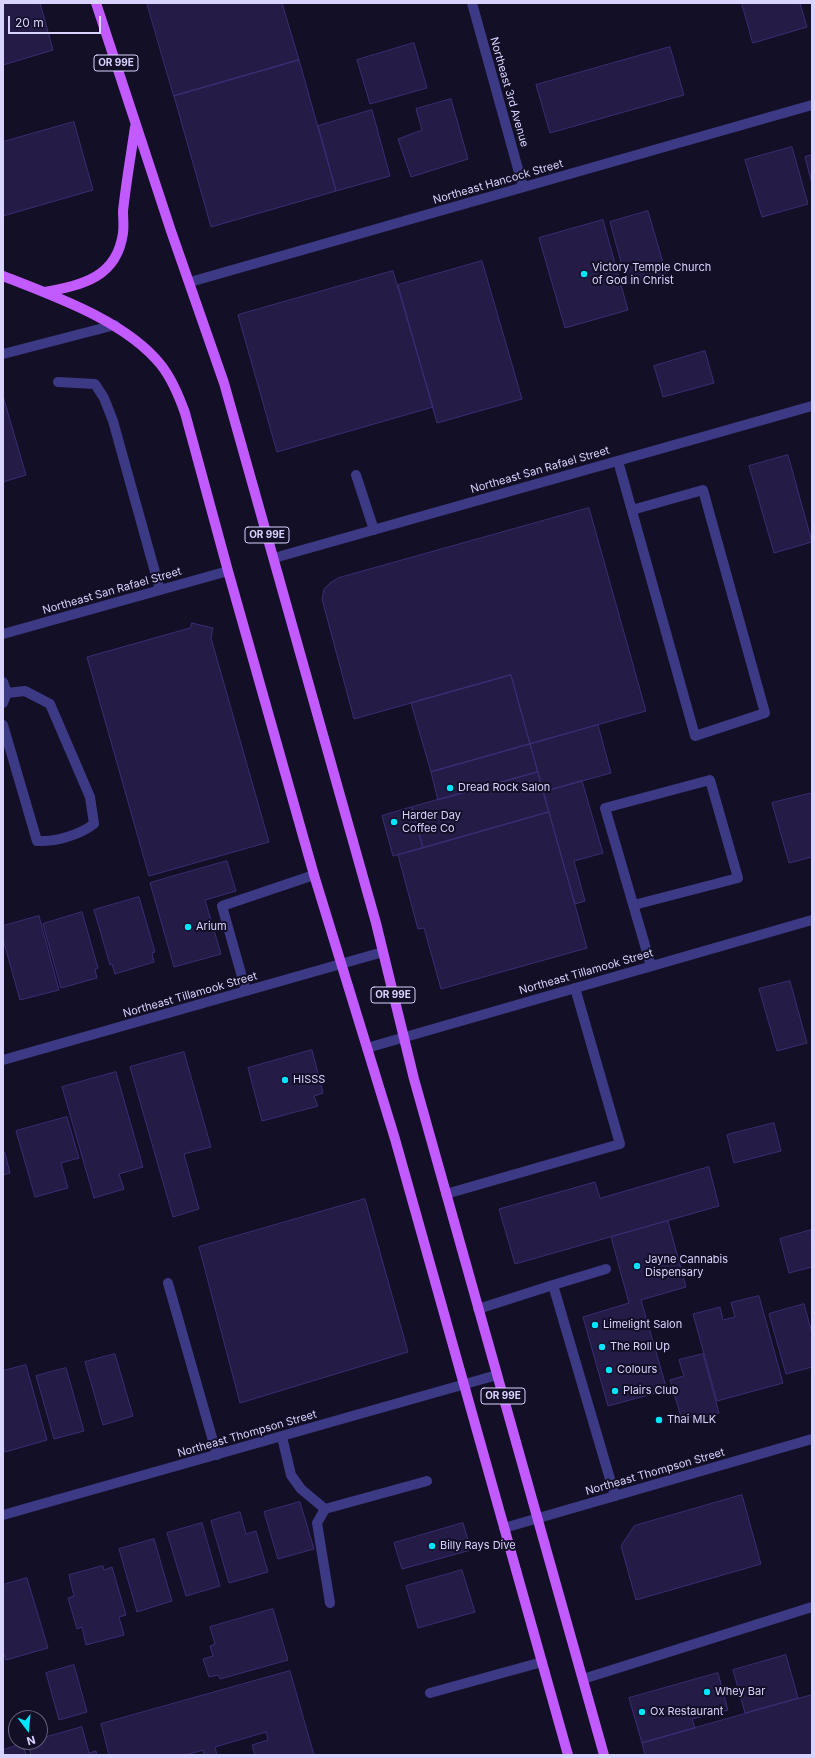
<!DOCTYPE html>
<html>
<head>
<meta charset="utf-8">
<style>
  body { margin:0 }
  #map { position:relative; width:815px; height:1758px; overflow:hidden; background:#130f26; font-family:Inter,sans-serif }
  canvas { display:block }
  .frame { position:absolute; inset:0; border:4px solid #d9d4ff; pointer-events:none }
  .north { position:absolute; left:8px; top:1710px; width:40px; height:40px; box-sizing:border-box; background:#130f26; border:1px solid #625e7d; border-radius:50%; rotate:164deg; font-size:11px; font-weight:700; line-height:16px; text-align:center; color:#d9d4ff }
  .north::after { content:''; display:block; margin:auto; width:14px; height:18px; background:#00e5ff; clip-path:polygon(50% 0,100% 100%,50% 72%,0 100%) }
  .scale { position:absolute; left:8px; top:16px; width:93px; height:18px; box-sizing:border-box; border:2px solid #d9d4ff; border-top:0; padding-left:5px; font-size:12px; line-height:14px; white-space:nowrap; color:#d9d4ff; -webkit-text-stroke:3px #130f26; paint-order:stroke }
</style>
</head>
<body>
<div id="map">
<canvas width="815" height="1758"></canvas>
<div class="frame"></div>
<div class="north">N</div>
<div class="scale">20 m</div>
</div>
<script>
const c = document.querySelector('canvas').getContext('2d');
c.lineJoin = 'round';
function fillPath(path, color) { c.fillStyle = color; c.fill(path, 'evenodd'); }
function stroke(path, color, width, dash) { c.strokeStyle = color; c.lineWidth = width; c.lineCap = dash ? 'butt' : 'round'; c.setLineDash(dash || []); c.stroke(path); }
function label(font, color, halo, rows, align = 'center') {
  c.font = font + ' Inter,sans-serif'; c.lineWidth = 4; c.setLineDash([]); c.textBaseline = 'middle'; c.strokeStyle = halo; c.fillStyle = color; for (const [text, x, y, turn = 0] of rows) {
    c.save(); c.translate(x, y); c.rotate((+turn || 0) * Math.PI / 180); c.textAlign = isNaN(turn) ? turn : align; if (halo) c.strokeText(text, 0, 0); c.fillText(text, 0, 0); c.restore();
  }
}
const building = new Path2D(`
  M3,3H40L53,50L3,65Z
  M147,3H282L299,60L174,96Z
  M742,3H800L807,27L753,43Z
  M414,43L427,88L370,104L357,60Z
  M670,47L684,95L550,133L536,85Z
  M299,60L336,191L211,227L174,96Z
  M451,99L468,159L411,177L398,139L422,130L416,109Z
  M372,110L390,176L336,191L318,126Z
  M74,122L93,190L3,216V142Z
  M792,147L808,204L762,217L745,160Z
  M812,155V184L805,157Z
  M648,211L666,273L627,284L610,222Z
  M603,220L628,310L565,328L539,238Z
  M482,261L522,399L437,423L398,285Z
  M393,271L433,407L277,452L238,315Z
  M705,351L714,383L663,397L654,366Z
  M3,396L26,475L3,482Z
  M788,455L812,542L774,553L749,466Z
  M589,508L646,711L530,744L511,675L354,719L322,599L324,589L330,583L338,578Z
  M192,623L213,628L211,638L269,842L149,876L87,657L190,628Z
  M511,675L530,744L431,772L411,703Z
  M598,725L611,773L543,792L530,744Z
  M530,744L538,772L438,800L431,772Z
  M538,772L549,812L423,848L412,807Z
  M582,781L603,853L574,861L585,901L575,904L543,792Z
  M812,793V857L789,863L772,803Z
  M412,807L423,848L393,856L382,816Z
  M549,812L587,948L441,989L424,928L418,929L398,855Z
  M227,861L236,891L205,900L221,954L174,967L150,883Z
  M139,897L155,952L152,953L154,962L115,974L112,964L110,965L94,910Z
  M82,912L98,968L95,969L97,978L61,988L43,924Z
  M39,916L59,990L20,1000L3,939V926Z
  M790,981L807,1043L777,1051L759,989Z
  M312,1050L323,1093L314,1096L318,1106L262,1121L248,1068Z
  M184,1052L211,1147L184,1154L199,1209L173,1217L130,1067Z
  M116,1072L143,1167L119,1174L124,1189L94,1198L62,1087Z
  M67,1117L79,1158L61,1163L68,1188L35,1197L16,1131Z
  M774,1123L781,1151L734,1163L727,1135Z
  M5,1153L10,1173L3,1175V1154Z
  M709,1167L719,1206L515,1264L499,1209L595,1182L600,1198Z
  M365,1199L408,1352L240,1403L199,1247Z
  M668,1221L686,1287L641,1300L667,1390L608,1406L583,1317L629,1303L611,1237Z
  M811,1230L812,1267L789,1273L780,1239Z
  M759,1296L783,1383L717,1401L693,1314L720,1307L723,1320L735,1317L731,1303Z
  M804,1304L812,1333V1367L786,1374L769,1314Z
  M115,1354L133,1416L103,1425L85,1362Z
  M703,1354L719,1413L697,1419V1416L682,1420L670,1380L684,1376L679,1360Z
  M26,1365L47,1440L5,1452L3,1444V1371Z
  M66,1368L84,1431L54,1439L36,1376Z
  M742,1495L761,1564L636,1600L621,1546L634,1526Z
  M300,1502L314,1549L278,1559L264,1512Z
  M240,1512L246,1534L256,1531L268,1572L229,1583L211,1521Z
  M202,1523L220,1586L186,1596L167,1533Z
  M463,1523L471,1550L402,1569L394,1543Z
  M154,1539L172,1601L137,1612L119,1549Z
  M103,1566L104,1570L112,1567L126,1615L119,1617L124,1635L86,1645L82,1627L77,1629L68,1598L74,1596L69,1575Z
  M462,1570L475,1612L418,1628L406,1586Z
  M27,1578L48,1648L6,1660L3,1651V1585Z
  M273,1609L288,1660L220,1679L218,1675L209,1677L203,1659L213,1656L210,1646L215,1644L210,1627Z
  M786,1655L798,1698L745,1713L733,1670Z
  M74,1665L87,1712L59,1720L46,1673Z
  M290,1671L314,1755H255L252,1745L268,1740L266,1732L215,1747L217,1755H204L203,1750L186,1755H109L101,1724Z
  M718,1673L728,1710L692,1719L695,1728L642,1743L629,1698Z
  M812,1695V1755H645L642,1743Z
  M82,1727L89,1753L96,1751L97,1755H31L28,1743L40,1742V1739Z
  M23,1744L26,1755H3V1750Z`);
const service = new Path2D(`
  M58,382L95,384L104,398L113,421L160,590
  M618,461L695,736L765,713L703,490L632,510
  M356,475L374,530
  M3,682L7,693L3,703
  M3,725L37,841C56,842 79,835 94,824L90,797L50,704L25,691L7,693
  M634,905L738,878L710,780L605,808L651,966
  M246,991L222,906L314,875
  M446,1194L620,1144L575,988
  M168,1283L217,1455
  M553,1285L606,1269
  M478,1309L553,1285L615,1496
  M282,1437L291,1475L301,1489L325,1509L427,1481
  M325,1509L317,1523L330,1603
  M583,1679L812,1607
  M430,1693L542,1662`);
const minor = new Path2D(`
  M472,3L523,187
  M190,282L812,105
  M3,354L115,325
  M274,558L812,406
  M3,634L228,571
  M367,1048L812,920
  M3,1060L383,952
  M3,1515L497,1375
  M504,1528L812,1439`);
const primary = new Path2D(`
  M96,3L171,231L224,383L376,923L414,1079L604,1755
  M3,276C54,296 126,321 161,365C172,379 179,396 185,413L228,571L314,875L395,1139L568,1755
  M45,292C83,285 117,277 123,233C124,226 123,218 123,211C126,183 131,155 135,127`);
const markers = [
  [584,274,4,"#00e5ff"],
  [450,788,4,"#00e5ff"],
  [394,822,4,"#00e5ff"],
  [188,927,4,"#00e5ff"],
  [285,1080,4,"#00e5ff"],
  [637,1266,4,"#00e5ff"],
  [595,1325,4,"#00e5ff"],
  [602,1347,4,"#00e5ff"],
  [609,1370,4,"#00e5ff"],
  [615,1391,4,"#00e5ff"],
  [659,1420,4,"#00e5ff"],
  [432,1546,4,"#00e5ff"],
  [707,1692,4,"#00e5ff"],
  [642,1712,4,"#00e5ff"]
];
const shields = [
  [116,63,44],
  [267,535,44],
  [393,995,44],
  [503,1396,44]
];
const shieldNames = [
  ["OR 99E",116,63],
  ["OR 99E",267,535],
  ["OR 99E",393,995],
  ["OR 99E",503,1396]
];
const streetNames = [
  ["Northeast 3rd Avenue",509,92,74],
  ["Northeast Hancock Street",498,182,-16],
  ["Northeast San Rafael Street",540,470,-16],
  ["Northeast San Rafael Street",112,591,-16],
  ["Northeast Tillamook Street",586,972,-16],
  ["Northeast Tillamook Street",190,995,-16],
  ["Northeast Thompson Street",247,1434,-16],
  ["Northeast Thompson Street",655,1472,-16]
];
const poiNames = [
  ["Victory Temple Church",592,268],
  ["of God in Christ",592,281],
  ["Dread Rock Salon",458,788],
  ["Harder Day",402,816],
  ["Coffee Co",402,829],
  ["Arium",196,927],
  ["HISSS",293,1080],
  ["Jayne Cannabis",645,1260],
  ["Dispensary",645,1273],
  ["Limelight Salon",603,1325],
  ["The Roll Up",610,1347],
  ["Colours",617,1370],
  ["Plairs Club",623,1391],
  ["Thai MLK",667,1420],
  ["Billy Rays Dive",440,1546],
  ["Whey Bar",715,1692],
  ["Ox Restaurant",650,1712]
];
fillPath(building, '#241b47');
stroke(building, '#3b2d73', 1);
stroke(service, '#3d3a85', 10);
stroke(minor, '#3d3a85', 10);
stroke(primary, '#c25bff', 10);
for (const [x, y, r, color] of markers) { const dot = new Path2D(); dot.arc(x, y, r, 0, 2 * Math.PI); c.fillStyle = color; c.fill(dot); stroke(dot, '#130f26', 1.5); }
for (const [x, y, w] of shields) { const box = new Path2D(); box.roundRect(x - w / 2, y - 8, w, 16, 3); c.fillStyle = '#130f26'; c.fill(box); stroke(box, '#d9d4ff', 1); }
label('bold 10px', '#d9d4ff', null, shieldNames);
label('11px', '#d9d4ff', '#130f26', streetNames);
label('11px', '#d9d4ff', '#130f26', poiNames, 'left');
</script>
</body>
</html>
